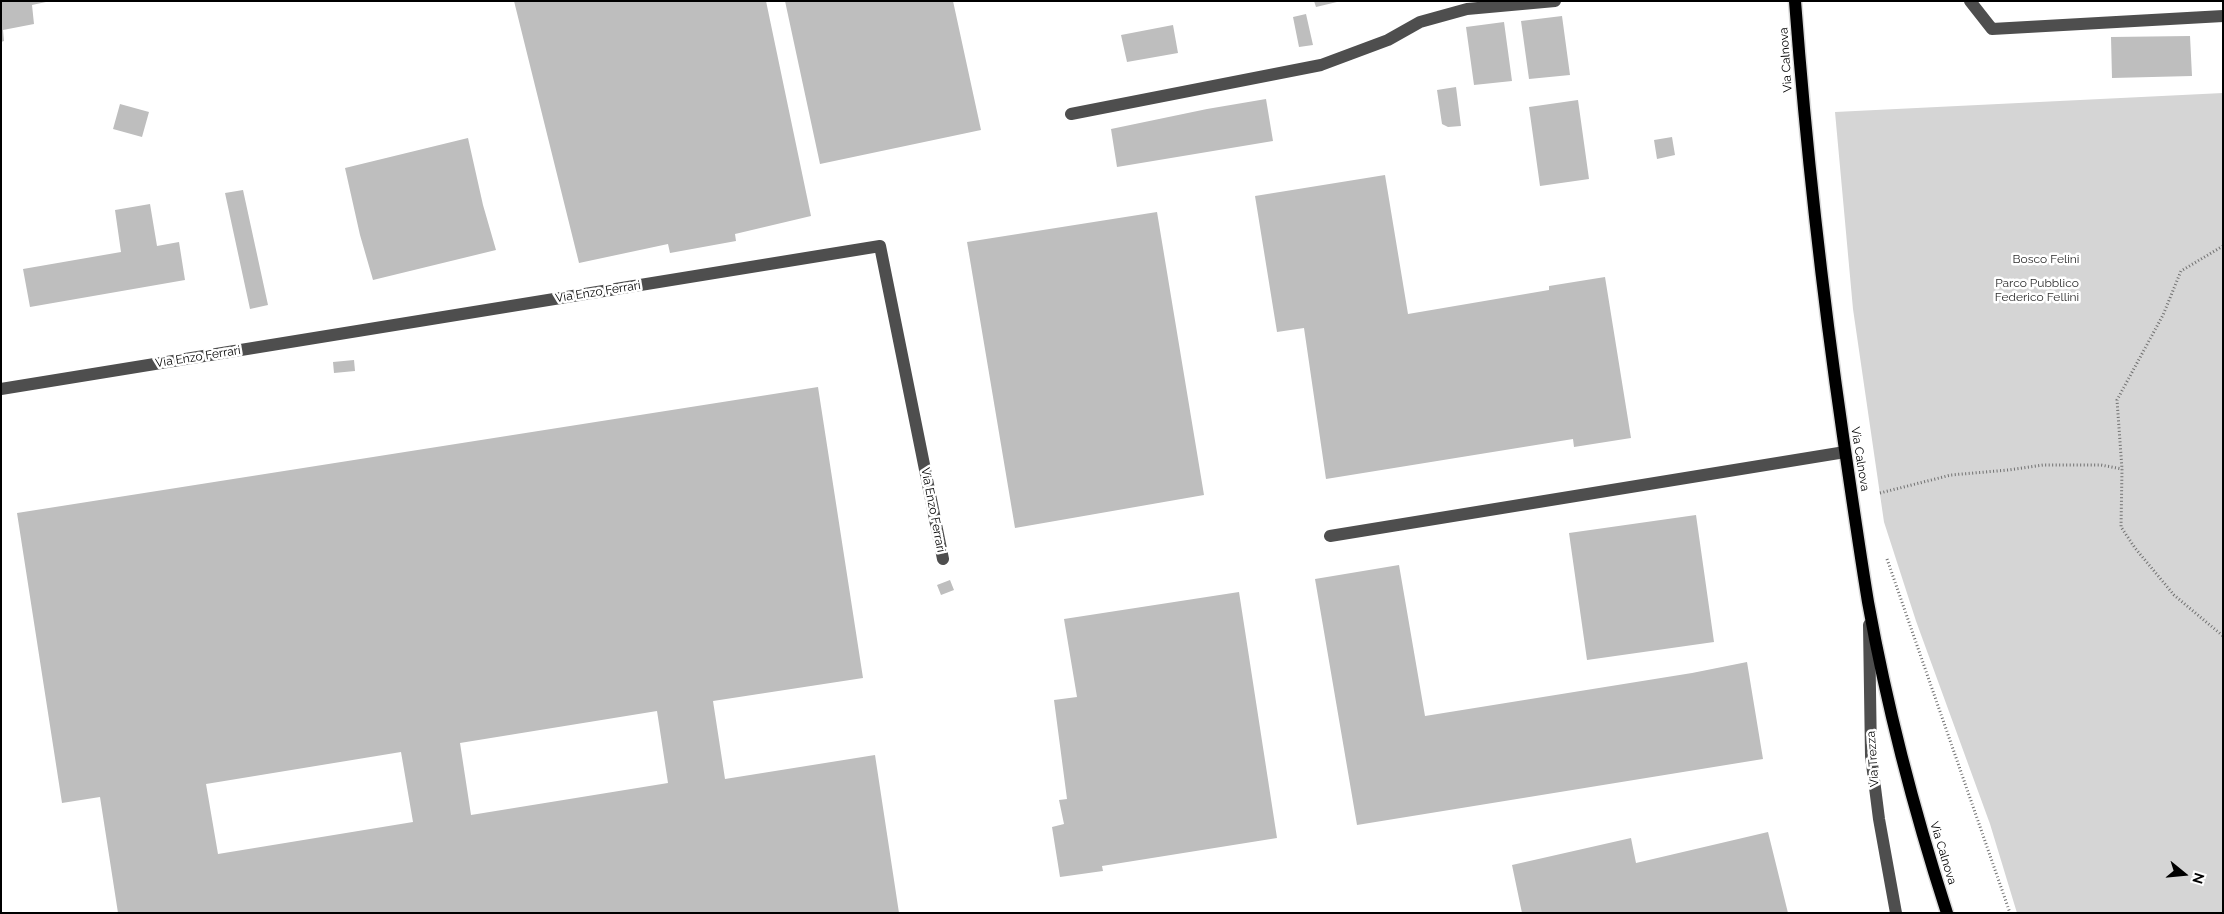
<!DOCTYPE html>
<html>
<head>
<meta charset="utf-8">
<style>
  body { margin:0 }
  #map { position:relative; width:2224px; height:914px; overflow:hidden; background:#fff; font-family:Raleway,sans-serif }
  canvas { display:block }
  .frame { position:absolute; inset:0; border:2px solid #000; pointer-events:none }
  .north { position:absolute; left:2159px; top:849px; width:50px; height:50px; -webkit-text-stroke:4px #fff; paint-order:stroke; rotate:107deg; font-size:14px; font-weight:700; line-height:20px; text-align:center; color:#000 }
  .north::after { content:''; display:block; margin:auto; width:18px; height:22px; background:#000; clip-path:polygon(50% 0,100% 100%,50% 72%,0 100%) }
</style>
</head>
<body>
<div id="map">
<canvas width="2224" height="914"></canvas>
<div class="frame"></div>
<div class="north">N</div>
</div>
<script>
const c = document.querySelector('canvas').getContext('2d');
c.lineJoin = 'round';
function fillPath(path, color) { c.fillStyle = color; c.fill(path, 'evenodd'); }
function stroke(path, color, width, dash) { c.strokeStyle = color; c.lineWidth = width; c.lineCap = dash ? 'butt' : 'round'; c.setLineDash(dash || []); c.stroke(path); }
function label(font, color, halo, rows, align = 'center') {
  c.font = font + ' Raleway,sans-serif'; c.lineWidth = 5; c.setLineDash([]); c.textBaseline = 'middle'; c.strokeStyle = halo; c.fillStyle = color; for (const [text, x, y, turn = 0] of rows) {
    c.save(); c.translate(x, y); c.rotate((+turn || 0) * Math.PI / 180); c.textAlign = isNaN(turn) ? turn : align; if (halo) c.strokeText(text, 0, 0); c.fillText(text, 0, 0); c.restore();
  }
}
const green = new Path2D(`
  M2223,93V913H2017L1990,824L1916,621L1884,522L1853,309L1835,112Z`);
const building = new Path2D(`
  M1,1H46V2L32,5L34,24L3,30L4,41L1,42Z
  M514,1H766L811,216L735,234L736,241L670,253L668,244L579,263Z
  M785,1H953L981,130L820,164Z
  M1314,1H1337V2L1316,7Z
  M1306,14L1313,45L1299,47L1293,17Z
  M1562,16L1570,75L1529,79L1521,21Z
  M1504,22L1512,81L1474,85L1466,27Z
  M1173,25L1178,53L1127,62L1121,35Z
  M2190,36L2192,76L2112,78L2111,37Z
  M1456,87L1461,126L1448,127L1442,124L1437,90Z
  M1266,99L1273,141L1117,167L1111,129L1207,109Z
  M1578,100L1589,179L1540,186L1529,107Z
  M120,104L149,112L142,137L113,129Z
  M1672,137L1675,155L1657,159L1654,140Z
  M468,138L483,205L496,250L373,280L360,235L345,168Z
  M1385,175L1408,314L1549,290V286L1605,277L1631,438L1574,447L1573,439L1326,479L1304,328L1277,332L1255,196Z
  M243,190L268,305L250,309L225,193Z
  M150,204L157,246L179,242L185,280L30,307L23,269L121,252L115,210Z
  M1157,212L1204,495L1015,528L967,242Z
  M354,360L355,371L334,373L333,362Z
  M818,387L863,678L713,701L725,779L875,755L899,913H118L100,797L62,803L17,513ZM657,711L668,783L471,815L460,743ZM401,752L413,822L218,854L206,784Z
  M1696,515L1714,642L1587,660L1569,533Z
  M1399,565L1425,716L1692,673L1747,662L1763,759L1357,825L1315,579Z
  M950,580L954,590L941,595L937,585Z
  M1239,592L1277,838L1102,866L1103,871L1060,877L1052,827L1064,824L1059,800L1067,799L1054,700L1077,697L1064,619Z
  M1768,832L1788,913H1522L1512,865L1631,838L1636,863Z`);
const path = new Path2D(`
  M2223,246L2181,271L2163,315L2117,400L2122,469L2121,527L2135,548L2174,595L2223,636
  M1880,493L1951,475L2008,470L2043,465H2101L2122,469
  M1887,559L2010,913`);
const minor = new Path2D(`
  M1970,1L1992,29L2223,16
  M1071,114L1321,65L1388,40L1420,22L1467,9L1555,1
  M1,389L880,246L943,559
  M1330,536L1845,452
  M1869,625L1871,756L1879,819L1896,913`);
const major = new Path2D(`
  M1795,1C1806,147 1822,291 1843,436C1851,491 1859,547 1868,602C1887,707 1914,811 1947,913`);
const streetNames = [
  ["Via Calnova",1786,60,-94],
  ["Via Enzo Ferrari",598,292,-9],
  ["Via Enzo Ferrari",198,357,-9],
  ["Via Calnova",1860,459,81],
  ["Via Enzo Ferrari",933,510,79],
  ["Via Trezza",1873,759,-94],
  ["Via Calnova",1943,853,73]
];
const parkNames = [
  ["Bosco Felini",2046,259],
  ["Parco Pubblico",2037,283],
  ["Federico Fellini",2037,297]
];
fillPath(green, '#d5d5d5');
fillPath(building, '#bebebe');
stroke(major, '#dbdbdb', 15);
stroke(path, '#707070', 3, [1, 2.5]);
stroke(minor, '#4e4e4e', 12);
stroke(major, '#000', 12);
label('12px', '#000', '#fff', streetNames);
label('12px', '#2c2c2c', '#fff', parkNames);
</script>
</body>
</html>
